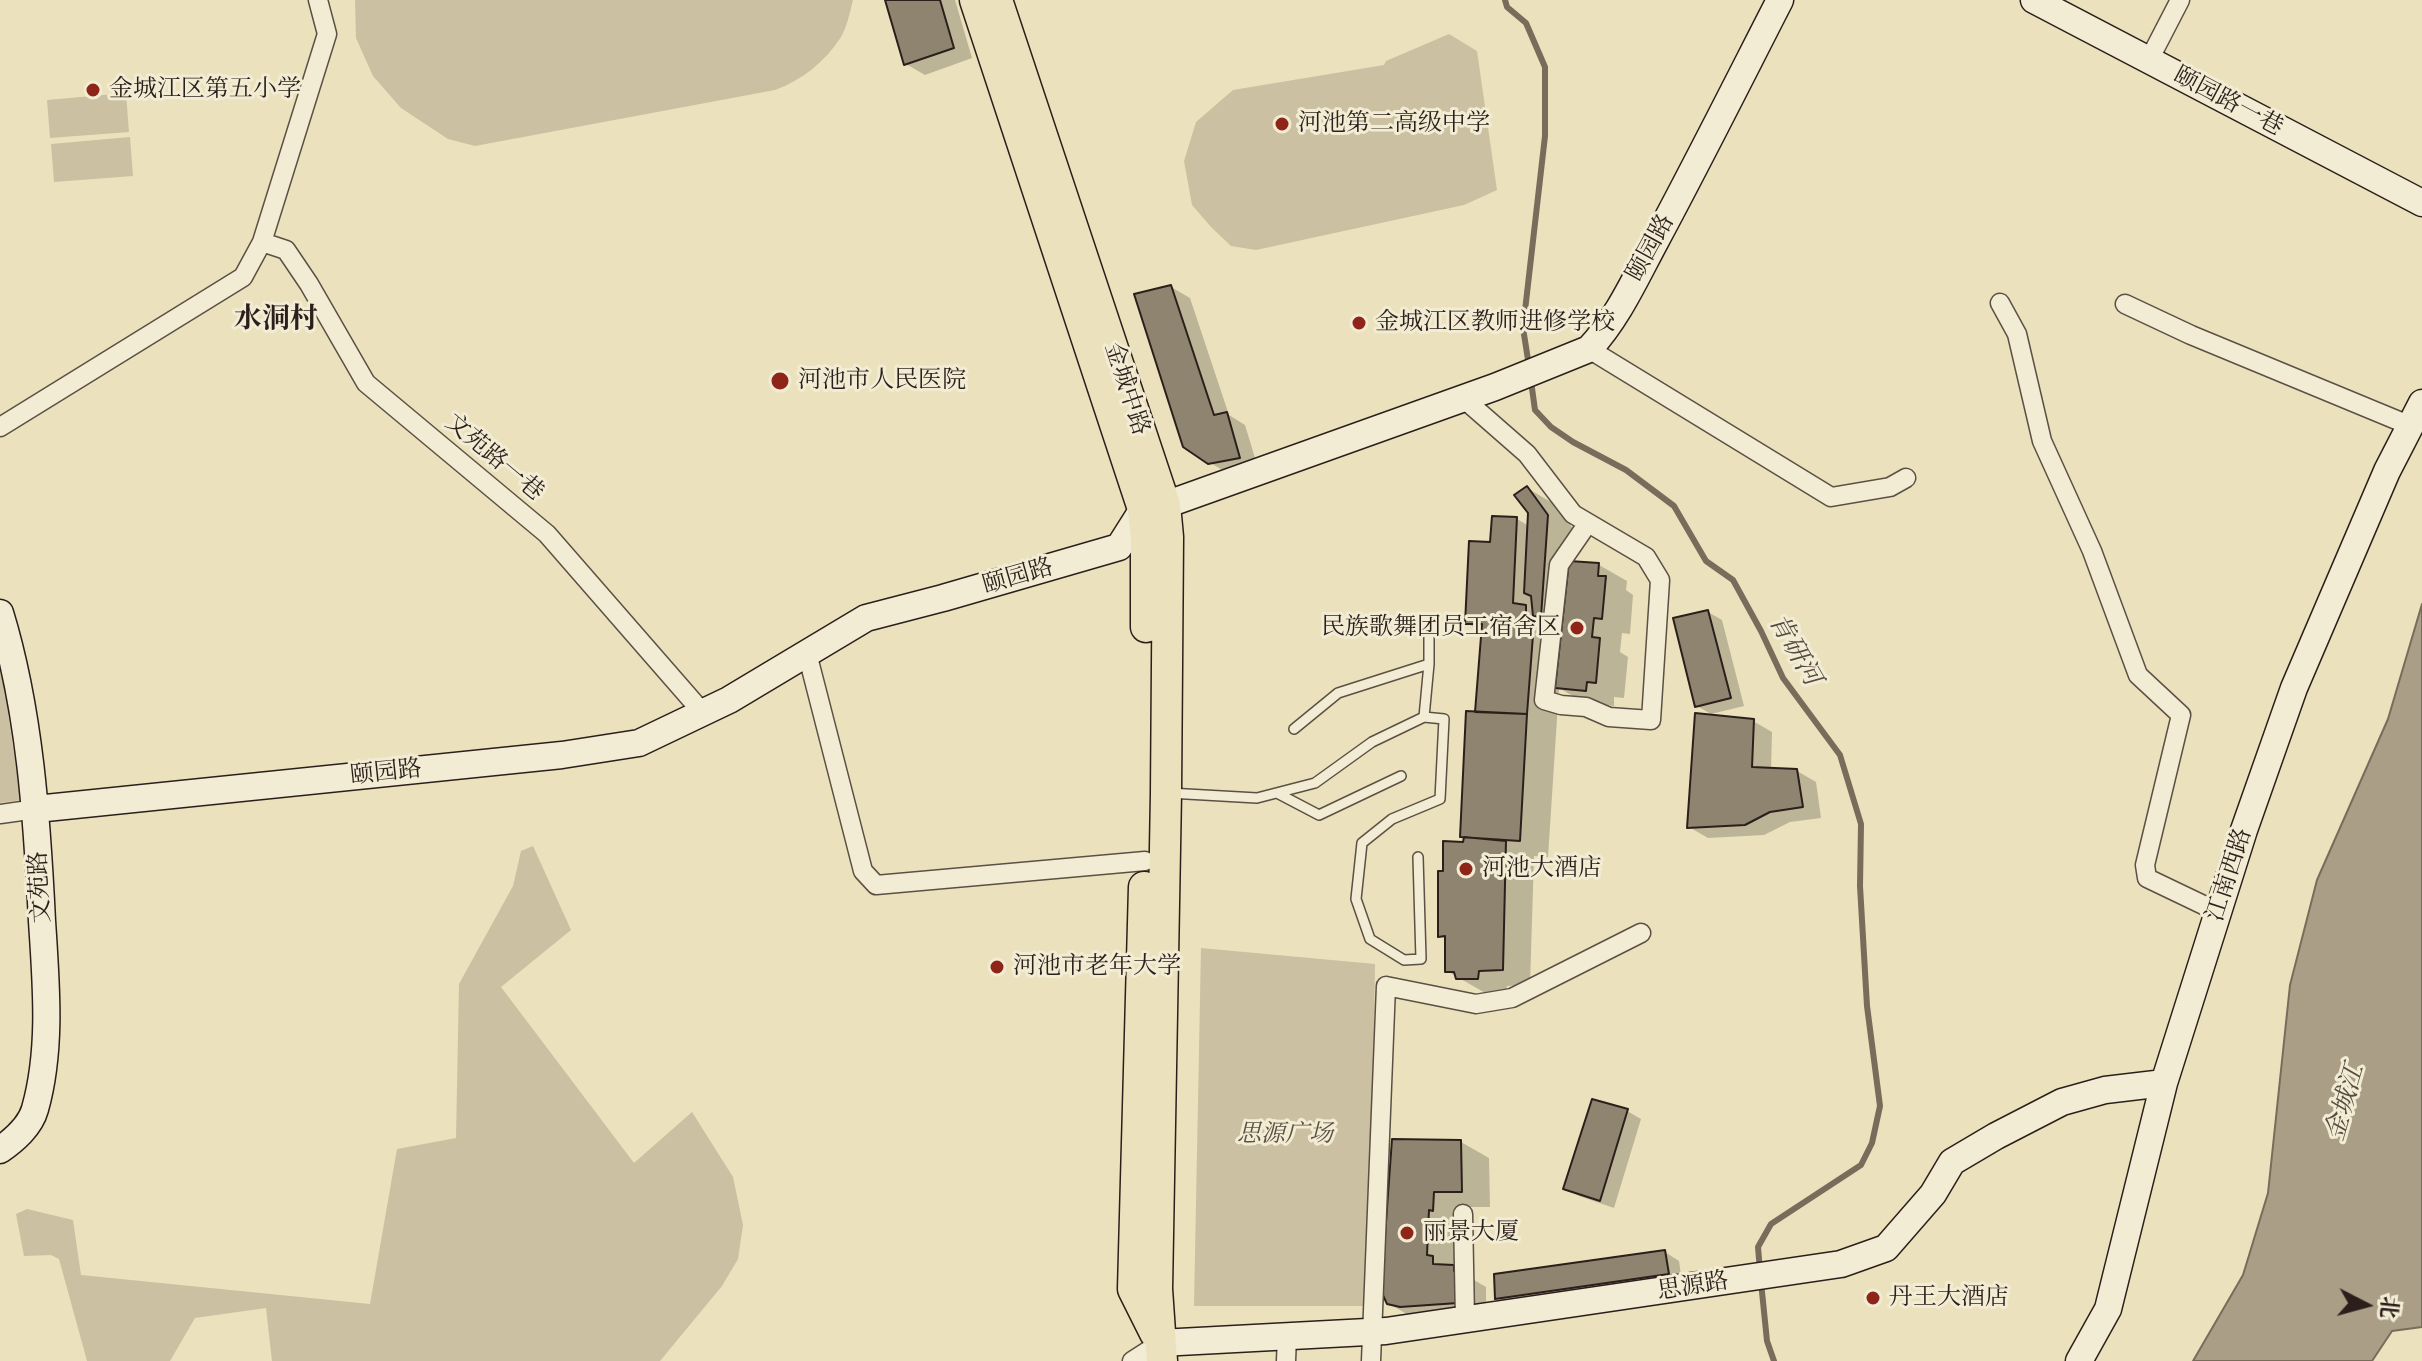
<!DOCTYPE html>
<html>
<head>
<meta charset="utf-8">
<style>
  body { margin:0 }
  #map { position:relative; width:2422px; height:1361px; overflow:hidden; background:#ebe1bd; font-family:"Gentium Book Plus","Noto Serif SC",serif }
  canvas { display:block }
  .north { position:absolute; left:2326px; top:1265px; width:80px; height:80px; -webkit-text-stroke:6px #f2ecd4; paint-order:stroke; rotate:96deg; font-size:22px; font-weight:700; line-height:32px; text-align:center; color:#2c1f1b }
  .north::after { content:''; display:block; margin:auto; width:28px; height:36px; background:#2c1f1b; clip-path:polygon(50% 0,100% 100%,50% 72%,0 100%) }
</style>
</head>
<body>
<div id="map">
<canvas width="2422" height="1361"></canvas>
<div class="north">北</div>
</div>
<script>
const c = document.querySelector('canvas').getContext('2d');
c.lineJoin = 'round';
function fillPath(path, color) { c.fillStyle = color; c.fill(path, 'evenodd'); }
function stroke(path, color, width, dash) { c.strokeStyle = color; c.lineWidth = width; c.lineCap = dash ? 'butt' : 'round'; c.setLineDash(dash || []); c.stroke(path); }
function label(font, color, halo, rows, align = 'center') {
  c.font = font + ' "Gentium Book Plus","Noto Serif SC",serif'; c.lineWidth = 6; c.setLineDash([]); c.textBaseline = 'middle'; c.strokeStyle = halo; c.fillStyle = color; for (const [text, x, y, turn = 0] of rows) {
    c.save(); c.translate(x, y); c.rotate((+turn || 0) * Math.PI / 180); c.textAlign = isNaN(turn) ? turn : align; if (halo) c.strokeText(text, 0, 0); c.fillText(text, 0, 0); c.restore();
  }
}
const green = new Path2D(`
  M355,0H853C850,12 847,27 841,37C825,62 802,80 775,90L475,146L448,139L401,108L373,76L356,38Z
  M1449,34L1477,51L1497,190L1464,205L1256,250L1231,246L1211,227L1192,205L1184,161L1196,122L1233,90L1384,65L1386,61Z
  M126,93L129,132L50,138L47,100Z
  M130,137L133,176L54,182L51,144Z
  M0,659L21,800L0,803Z
  M533,846L571,930L501,987L634,1163L692,1112L733,1177L743,1225L738,1259L722,1286L660,1361H272L266,1308L195,1318L170,1361H87L59,1259L51,1255L24,1256L16,1214L27,1209L73,1220L81,1275L370,1304L397,1149L456,1138L459,984L513,886L521,851Z
  M1201,948L1375,964L1370,1306H1194Z`);
const water = new Path2D(`
  M2422,604V1327L2392,1331L2372,1361H2193L2243,1275L2268,1193L2290,985L2317,880L2388,719Z`);
const shadow = new Path2D(`
  M887,0H955L972,58L925,75L906,64Z
  M1171,287L1190,298L1229,415L1245,425L1258,468L1229,474L1209,462Z
  M1527,488L1556,505L1576,533L1574,563L1599,565L1627,581L1626,590L1633,595L1630,634L1622,633L1620,652L1628,657L1624,698L1614,697V706L1585,703L1559,688L1548,857L1534,856L1530,985L1507,986L1506,994H1487L1447,971V940L1440,936L1445,873L1465,844L1466,839L1462,836L1477,714L1483,633L1467,623L1492,544L1517,519L1529,526ZM1554,625L1563,631L1562,641L1553,636Z
  M1708,612L1722,620L1744,706L1711,714L1697,706Z
  M1753,721L1772,732L1771,770L1797,771L1816,782L1821,818L1790,822L1764,835L1708,838L1689,827Z
  M1593,1101L1627,1111L1641,1119L1614,1208L1579,1196L1565,1188Z
  M1394,1141L1461,1142L1489,1158L1490,1207H1462L1455,1269L1486,1287V1318L1417,1320L1388,1303Z
  M1665,1252L1679,1261L1682,1282L1510,1306L1496,1298Z`);
const stream = new Path2D(`
  M1505,0L1507,7L1526,23L1545,67V136L1523,328L1529,366
  M1531,381L1535,410L1551,427L1573,442L1626,470L1674,506L1706,561L1733,580L1761,631L1783,678L1840,755L1861,824L1860,886L1867,1006L1880,1106L1872,1143L1861,1165L1771,1224L1758,1247L1760,1271
  M1761,1282L1767,1341L1774,1361`);
const building = new Path2D(`
  M885,0H940L954,48L904,65Z
  M1171,285L1214,415L1227,412L1240,458L1208,464L1183,447L1134,294Z
  M1527,486L1548,515L1541,617L1533,616L1531,596L1524,593L1528,513L1514,495Z
  M1492,516L1517,517L1513,603L1526,605V622H1534L1527,714L1475,712L1482,624H1465L1469,541L1490,542Z
  M1569,561L1599,563L1598,576H1606L1602,619L1594,618L1592,637L1600,638L1596,683L1587,682L1586,691L1555,688Z
  M1708,610L1731,698L1695,707L1673,618Z
  M1466,711L1527,714L1520,841L1460,837Z
  M1695,713L1754,719L1752,767L1797,769L1803,807L1770,812L1745,825L1687,828Z
  M1464,837L1506,841L1503,970L1479,971L1478,979H1456L1454,972H1445V936L1438,937V871H1443V841L1463,842Z
  M1592,1099L1628,1109L1600,1201L1563,1189Z
  M1392,1139L1461,1140L1462,1192H1434L1433,1211L1429,1210L1427,1255L1433,1256V1264L1454,1265V1271L1459,1268L1458,1303L1400,1307L1387,1304L1381,1291Z
  M1665,1250L1669,1274L1495,1299L1494,1274Z`);
const lane = new Path2D(`
  M1294,729L1338,693L1429,664
  M1169,793L1257,798L1315,783L1372,742L1424,717
  M1277,793L1319,815L1401,776
  M1418,857L1421,959L1404,960L1370,939L1356,899L1362,843L1392,819L1440,799L1444,719L1424,717L1429,664V628`);
const street = new Path2D(`
  M318,0L327,34L262,242L286,250L309,284L366,383L547,534L703,713
  M2149,60L2180,0
  M2000,303L2017,334L2042,441L2092,551L2138,675L2181,715L2145,865L2147,878L2218,912
  M2125,304L2191,335L2411,426
  M1589,349L1831,497L1890,487L1906,478
  M1463,398L1527,454L1573,514L1646,557L1660,580L1651,720L1609,717L1586,707L1561,705L1544,700L1559,565L1588,523
  M0,427L243,277L262,242
  M807,653L863,871L876,885L1145,861
  M0,814L36,809
  M1463,1214L1465,1319
  M1132,1361L1160,1343
  M1286,1361L1287,1336
  M1371,1361L1386,986L1476,1004L1512,998L1641,933`);
const secondary = new Path2D(`
  M2034,0L2422,203
  M0,613C30,711 37,819 42,921C46,983 52,1049 35,1109C30,1127 14,1140 0,1150
  M36,809L562,755L639,743L729,700L866,618L943,598L1119,547L1143,509L1165,505L1495,387L1589,349C1618,318 1636,277 1656,240C1699,160 1739,80 1780,0
  M1160,1343L1386,1331L1841,1264L1886,1248L1933,1194L1952,1162L1996,1136L2062,1102L2105,1090L2164,1083
  M2079,1361L2108,1309L2164,1083L2244,830L2294,688L2387,471L2422,403`);
const primary = new Path2D(`
  M975,0L1143,509L1146,537V627
  M997,0L1165,505L1168,537L1166,793L1157,1289L1162,1361
  M1144,887L1133,1289L1155,1333`);
const markers = [
  [93,90,8,"#8f2418"],
  [1282,124,8,"#8f2418"],
  [1359,323,8,"#8f2418"],
  [780,381,10,"#8f2418"],
  [1577,628,8,"#8f2418"],
  [1466,869,8,"#8f2418"],
  [997,967,8,"#8f2418"],
  [1407,1233,8,"#8f2418"],
  [1873,1298,8,"#8f2418"]
];
const poiNames = [
  ["金城江区第五小学",109,90],
  ["河池第二高级中学",1298,124],
  ["金城江区教师进修学校",1375,323],
  ["河池市人民医院",798,381],
  ["民族歌舞团员工宿舍区",1561,628,"right"],
  ["河池大酒店",1482,869],
  ["河池市老年大学",1013,967],
  ["丽景大厦",1423,1233],
  ["丹王大酒店",1889,1298]
];
const streetNames = [
  ["颐园路一巷",2228,102,28],
  ["颐园路",1651,248,-61],
  ["金城中路",1126,389,72],
  ["文苑路一巷",494,458,40],
  ["颐园路",1018,577,-16],
  ["颐园路",386,773,-6],
  ["江南西路",2230,875,-72],
  ["文苑路",41,887,-93],
  ["思源路",1693,1287,-9]
];
const parkNames = [
  ["思源广场",1285,1135]
];
const waterNames = [
  ["肯研河",1794,650,60],
  ["金城江",2346,1103,-74]
];
const quarterNames = [
  ["水洞村",276,320]
];
fillPath(green, '#cbc0a1');
fillPath(water, '#aa9f86');
stroke(water, '#786c5b', 2);
fillPath(shadow, '#0003');
stroke(stream, '#786c5b', 6);
fillPath(building, '#8f846f');
stroke(building, '#2c1f1b', 2);
stroke(lane, '#5c5044', 12);
stroke(street, '#5c5044', 21);
stroke(secondary, '#2c1f1b', 29);
stroke(primary, '#2c1f1b', 33);
stroke(lane, '#f2ecd4', 9);
stroke(street, '#f2ecd4', 18);
stroke(secondary, '#f2ecd4', 26);
stroke(primary, '#ebe1bd', 30);
for (const [x, y, r, color] of markers) { const dot = new Path2D(); dot.arc(x, y, r, 0, 2 * Math.PI); c.fillStyle = color; c.fill(dot); stroke(dot, '#f2ecd4', 3); }
label('24px', '#2c1f1b', '#f2ecd4', poiNames, 'left');
label('24px', '#2c1f1b', '#f2ecd4', streetNames);
label('italic 24px', '#5c4f43', '#f2ecd4', parkNames);
label('italic 26px', '#584c40', '#f2ecd4', waterNames);
label('bold 28px', '#2c1f1b', '#f2ecd4', quarterNames);
</script>
</body>
</html>
